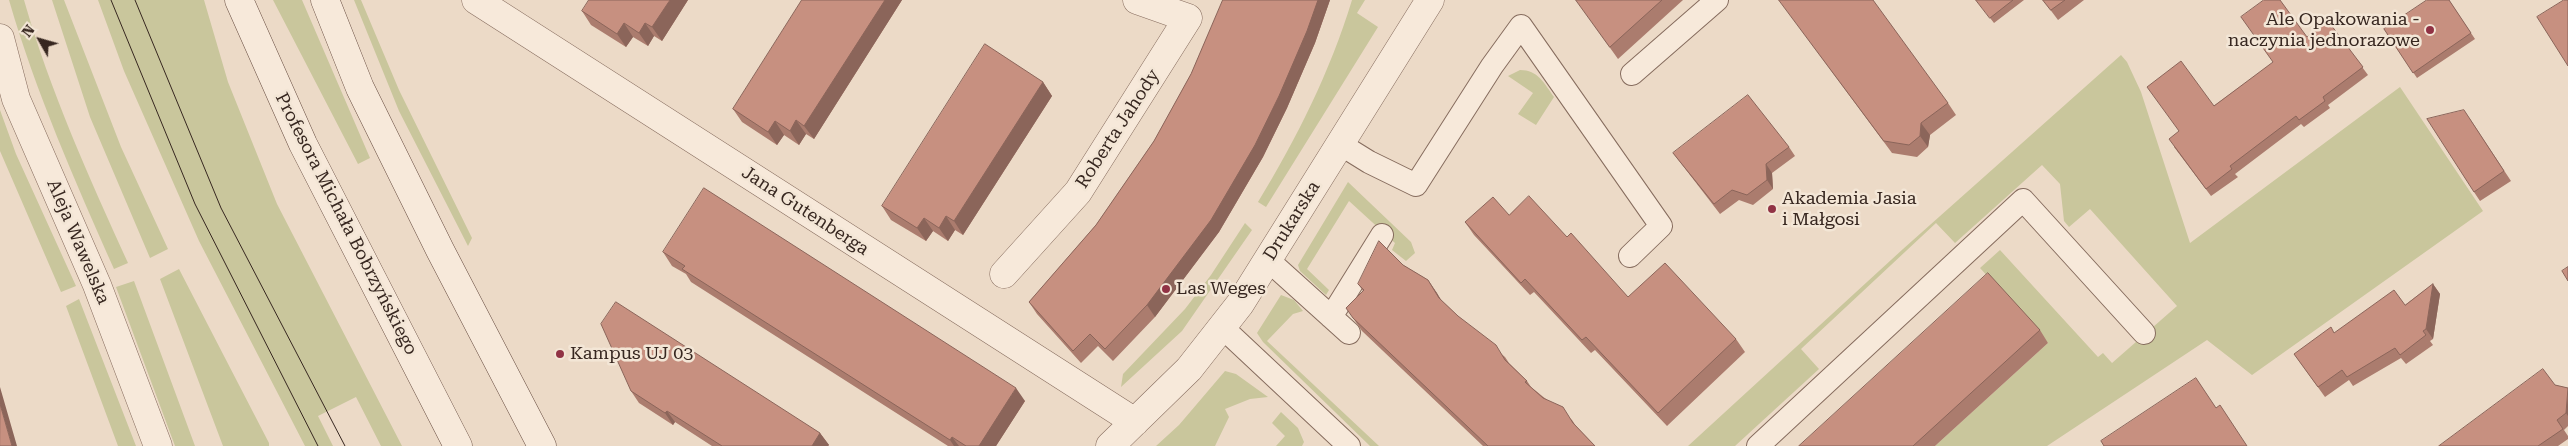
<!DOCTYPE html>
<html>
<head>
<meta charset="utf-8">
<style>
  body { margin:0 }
  #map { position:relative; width:2568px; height:446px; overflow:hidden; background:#ecdac7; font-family:"Roboto Serif",serif }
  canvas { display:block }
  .north { position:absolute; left:15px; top:15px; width:50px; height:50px; -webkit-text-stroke:4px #f3e6d6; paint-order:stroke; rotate:308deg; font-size:14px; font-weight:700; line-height:20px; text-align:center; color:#372720 }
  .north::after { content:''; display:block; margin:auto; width:18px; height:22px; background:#372720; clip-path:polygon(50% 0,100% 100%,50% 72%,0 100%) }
</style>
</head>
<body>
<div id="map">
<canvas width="2568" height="446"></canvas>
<div class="north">N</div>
</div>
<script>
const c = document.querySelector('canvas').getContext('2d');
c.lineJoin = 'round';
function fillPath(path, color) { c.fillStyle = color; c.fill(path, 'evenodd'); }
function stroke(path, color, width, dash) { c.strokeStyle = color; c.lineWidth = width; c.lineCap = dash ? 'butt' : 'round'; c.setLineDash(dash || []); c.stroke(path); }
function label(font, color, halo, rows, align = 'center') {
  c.font = font + ' "Roboto Serif",serif'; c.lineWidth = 5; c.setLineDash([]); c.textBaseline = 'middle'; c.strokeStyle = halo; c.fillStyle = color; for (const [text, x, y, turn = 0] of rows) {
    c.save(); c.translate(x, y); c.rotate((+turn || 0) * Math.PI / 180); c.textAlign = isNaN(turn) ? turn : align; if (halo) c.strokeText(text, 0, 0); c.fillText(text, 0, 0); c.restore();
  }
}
const green = new Path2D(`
  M9,0H24C50,91 89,177 128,263L114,269C75,181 36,93 9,0Z
  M52,0H64L121,147L168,249L150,258L90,117Z
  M98,0H204L228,82L277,204L402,446H381L356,397L318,416L333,446H305L199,241L124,71Z
  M273,0H302L370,158L358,164Z
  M354,0H361L399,90L472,238L468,246L399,111Z
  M1352,0H1365L1357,13L1378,27L1266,207L1258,202C1297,138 1330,72 1352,0Z
  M2121,55L2127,62L2141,92L2190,243L2400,87L2483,211L2252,375L2207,340L2047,446H1935L2048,343L1980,268L2000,250L2098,357L2103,353L2112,363L2177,306L2090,209L2069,227L2064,221L2060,184L2042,165L1955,243L1936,223L1801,349L1819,369L1735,446H1688L1903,249Z
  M1520,70C1538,70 1544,83 1554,97L1536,125L1518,114L1533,93L1508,76Z
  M0,110L16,154L76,286L61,292L0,151Z
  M1348,182L1411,242L1415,253L1406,261L1392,250L1395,243L1349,201L1307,269L1329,290L1326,295L1300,271L1298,265Z
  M1245,223L1252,230L1182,331L1121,387L1123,374L1185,309L1211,275Z
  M179,269L269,443V446H223L160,279Z
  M134,281L195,446H175L116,287Z
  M1281,295L1294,300L1303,311L1293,314L1267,341L1379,446H1370L1263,342L1257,333Z
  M79,299L136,446H118L66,306Z
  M1225,371L1236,374L1268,397L1250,399L1225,409L1229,417L1215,446H1156L1179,425Z
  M1281,412L1298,428L1304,442L1302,446H1276L1285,436L1272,423Z`);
const service = new Path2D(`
  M1632,74L1717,0
  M1340,144L1369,162L1416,185L1492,66L1521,26L1661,226L1630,256
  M1268,260L1349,333
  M1331,317L1382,235
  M1223,328L1349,446
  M1758,446L2023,200L2144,333`);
const pedestrian = new Path2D(`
  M0,38L16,99L97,285L158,446`);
const minor = new Path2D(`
  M476,0L1135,422
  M1004,274L1078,192L1188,18L1137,0
  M1110,446L1189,369L1240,304L1430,0`);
const secondary = new Path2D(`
  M239,0L303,144L458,446
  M325,0L360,88L440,250L542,446`);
const tram = new Path2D(`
  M111,0L195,204L318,446
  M135,0L221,208L345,446`);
const wall = new Path2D(`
  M688,0L662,41L654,36L648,46L633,37L626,47L591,25L582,11Z
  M802,0H902L814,139L806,134L799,145L784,135L777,145L742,122L733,109Z
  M1223,0H1330L1315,43L1287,108L1263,157L1219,232L1155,317L1113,361L1098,346L1081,363L1037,314L1029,302L1096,225L1154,141L1191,74Z
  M1576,0H1683L1618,59Z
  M1779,0L1948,103L1956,115L1930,135L1928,147L1917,157L1892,153Z
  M1976,0H2024L1994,23Z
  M2043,0H2084L2058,20Z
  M2449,0L2475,39L2417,78L2384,29Z
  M2328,21L2368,75L2328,105L2330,108L2304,127L2301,124L2235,174L2238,177L2211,196L2174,147L2179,131L2273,63Z
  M1043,82L1052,96L963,235L955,230L948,241L933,231L926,241L891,220L882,206Z
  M2470,119L2511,181L2480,201L2474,192Z
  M1789,147L1795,156L1772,173L1773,189L1753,205L1739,200L1720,214L1673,153Z
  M1509,215L1567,237L1628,297L1736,339L1745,352L1667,426L1595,350L1591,353L1534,292L1530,295L1474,235L1465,222Z
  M663,252L1025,401L996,446H948L691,282L686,274L672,266Z
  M1403,265L1428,280L1442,301L1458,316L1505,357L1509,363L1527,381L1531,387L1572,420L1576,426L1595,446H1483L1362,331L1353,318L1363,291L1358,284Z
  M2433,284L2440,294L2433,339L2430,341L2433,345L2406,364L2401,358L2353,386L2349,380L2325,397L2294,354L2405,305Z
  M2040,330L2048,343L1935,446H1799Z
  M2555,385L2568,388V426L2564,430L2568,436V439L2558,446H2439Z
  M631,391L820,433L829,445L828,446H712L675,422L673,425L639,403Z`);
const shadedWall = new Path2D(`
  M670,0H688L662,41L652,27Z
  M885,0H902L814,139L804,126Z
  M1318,0H1330L1315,43L1287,108L1263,157L1219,232L1155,317L1147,305Z
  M624,23L633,37L626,47L617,34Z
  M645,23L654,36L648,46L639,33Z
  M1043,82L1052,96L963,235L954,221Z
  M796,120L806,134L799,145L790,131Z
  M775,121L784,135L777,145L768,132Z
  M1921,123L1930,135L1928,147L1920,136Z
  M1766,164L1772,173L1773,189L1767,180Z
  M946,216L955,230L948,241L939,228Z
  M924,218L933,231L926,241L917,228Z
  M1428,280L1437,293L1447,311L1439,298Z
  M2433,284L2440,294L2433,339L2426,329Z
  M0,387L17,446H12L0,404Z
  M1016,388L1025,401L996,446H979Z
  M2568,396V416L2566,413Z
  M667,411L675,422L673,425L665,413Z
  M820,433L829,445L828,446H812Z
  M952,437L959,446H954L950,440Z`);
const building = new Path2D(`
  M589,0H670L652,27L645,23L639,33L624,23L617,34L582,11Z
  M802,0H885L804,126L796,120L790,131L775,121L768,132L733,109Z
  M1223,0H1318L1307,31L1279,96L1255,145L1211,220L1147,305L1105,349L1090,334L1073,351L1029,302L1096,225L1154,141L1191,74Z
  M1576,0H1662L1610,47Z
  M1779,0H1873L1948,103L1921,123L1920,136L1909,145L1884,141Z
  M1976,0H2013L1990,18Z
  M2043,0H2065L2051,10Z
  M2264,0H2280L2307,37L2328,21L2363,67L2323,97L2325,101L2299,120L2296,116L2230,166L2232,169L2206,189L2169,139L2179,131L2147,87L2181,61L2214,106L2273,62L2241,17Z
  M2427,0H2449L2471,33L2413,73L2384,29Z
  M2564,0H2568V66L2537,17Z
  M985,44L1043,82L954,221L946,216L939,228L924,218L917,228L882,206Z
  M1748,95L1789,147L1766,164L1767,180L1747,195L1732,190L1714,204L1673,153Z
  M2464,110L2504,171L2474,192L2427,119Z
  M704,188L1016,388L979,446H966L952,437L950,440L682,269L685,266L663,252Z
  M1529,196L1567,237L1571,233L1628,297L1665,263L1736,339L1658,413L1586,337L1582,340L1525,279L1521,283L1465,222L1493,197L1509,215Z
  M1379,241L1403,265L1428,280L1439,298L1458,316L1496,345L1505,360L1527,381L1525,382L1543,398L1563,407L1573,423L1595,446H1488L1353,318L1346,308L1364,290L1358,284Z
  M2568,267V281L2562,271Z
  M1988,273L2040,330L1913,446H1799Z
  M2433,284L2426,329L2423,331L2426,335L2400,355L2395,348L2347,377L2342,370L2318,387L2294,354L2331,327L2334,333L2394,290L2405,305Z
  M616,302L820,433L812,446H722L667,411L665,413L631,391L601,324Z
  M2543,369L2555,385L2568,388L2566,413L2557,420L2563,429L2538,446H2439Z
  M2196,378L2216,408L2220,405L2247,446H2104L2101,441Z
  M0,404L12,446H0Z`);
const markers = [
  [2430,30,5,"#913244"],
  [1772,209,5,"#913244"],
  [1166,289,5,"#913244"],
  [560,354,5,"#913244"]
];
const poiNames = [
  ["Ale Opakowania -",2420,20,"right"],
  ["naczynia jednorazowe",2420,41,"right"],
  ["Akademia Jasia",1782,199],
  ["i Małgosi",1782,220],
  ["Las Weges",1176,289],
  ["Kampus UJ 03",570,354]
];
const streetNames = [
  ["Roberta Jahody",1118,129,-57],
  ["Jana Gutenberga",805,211,33],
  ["Drukarska",1292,221,-58],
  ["Profesora Michała Bobrzyńskiego",346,224,63],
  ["Aleja Wawelska",78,242,67]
];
fillPath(green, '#c9c69c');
stroke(service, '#866c5e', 24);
stroke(pedestrian, '#866c5e', 29);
stroke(minor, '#866c5e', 29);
stroke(secondary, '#684d41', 29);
stroke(service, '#f7e9da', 22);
stroke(pedestrian, '#f7e9da', 28);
stroke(minor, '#f7e9da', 28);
stroke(secondary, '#f7e9da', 28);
stroke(tram, '#372720', 1);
fillPath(wall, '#ab7c6e');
fillPath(shadedWall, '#8b655a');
fillPath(building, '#c79080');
stroke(building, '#8b655a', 1);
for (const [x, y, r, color] of markers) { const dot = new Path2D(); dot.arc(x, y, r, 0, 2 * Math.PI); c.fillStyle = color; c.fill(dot); stroke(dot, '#f3e6d6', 2); }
label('18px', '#372720', '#f3e6d6', poiNames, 'left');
label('18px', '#372720', '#f3e6d6', streetNames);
</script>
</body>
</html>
